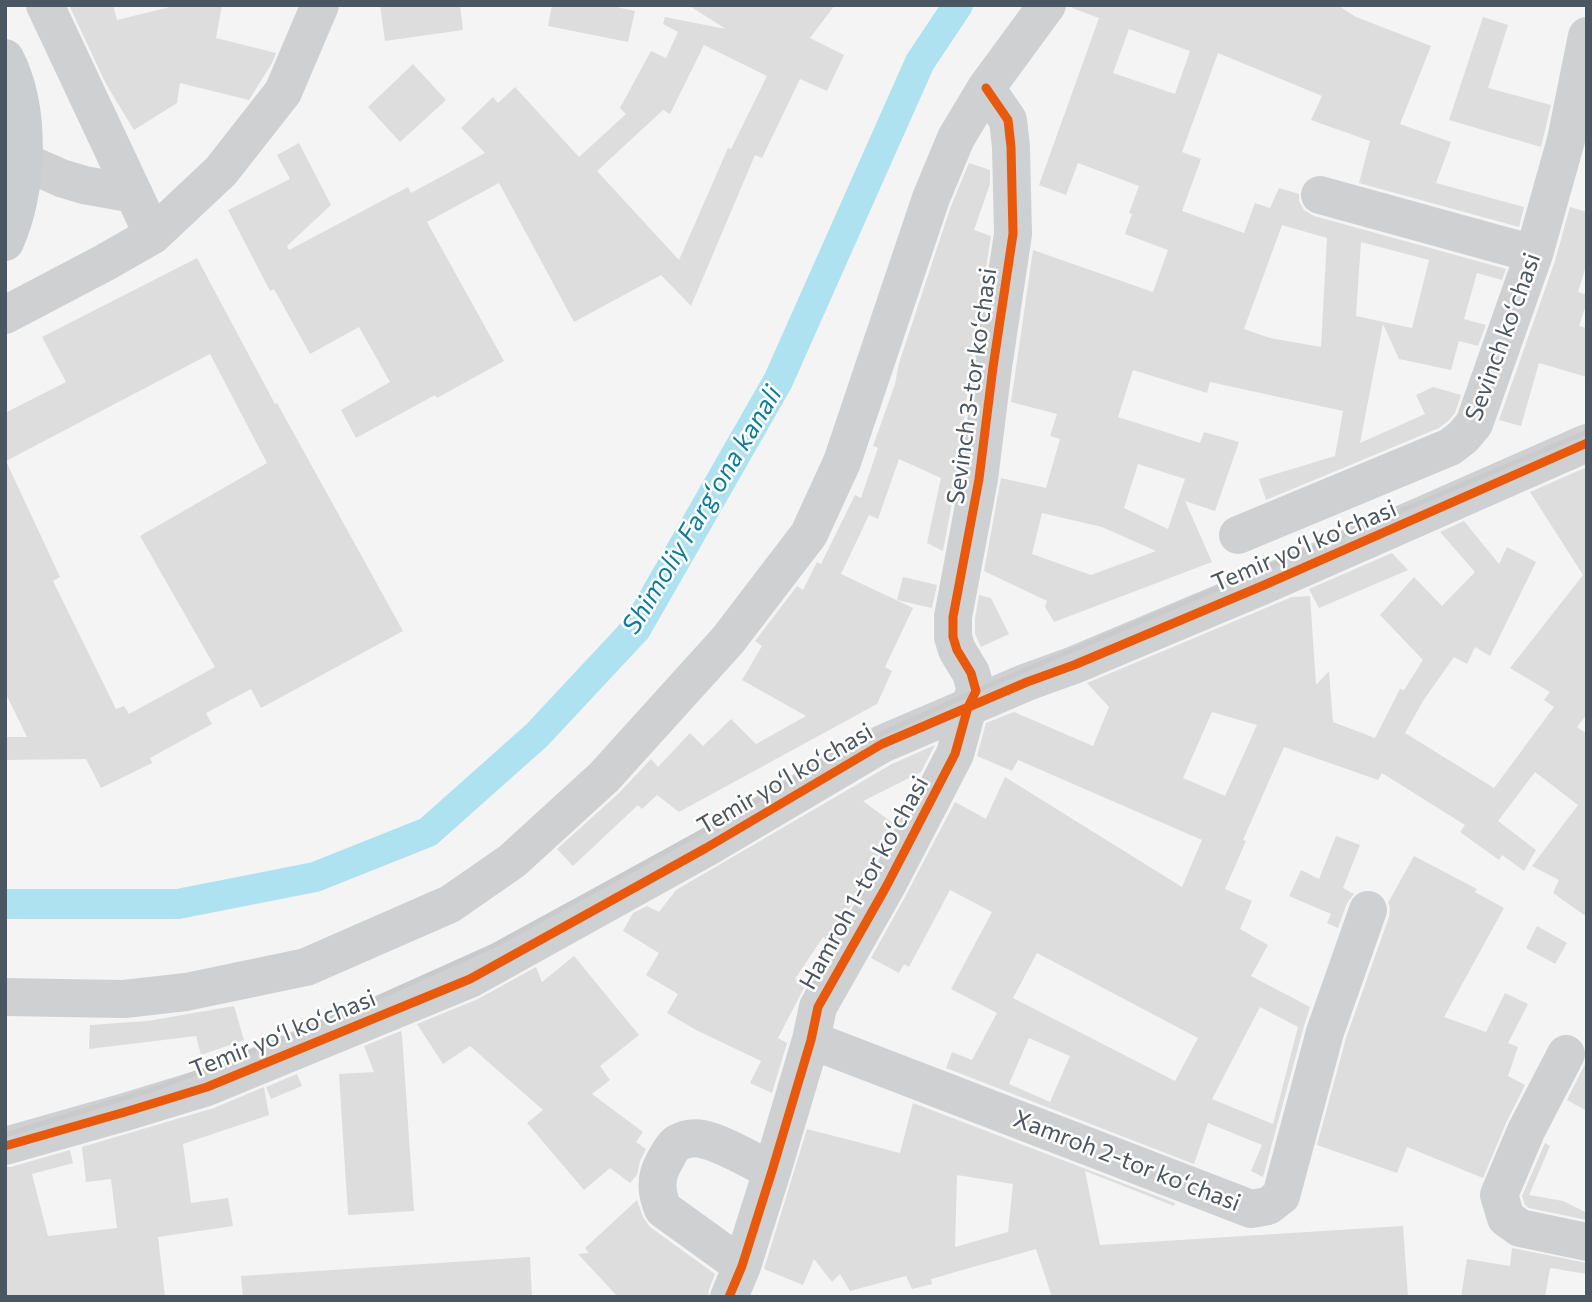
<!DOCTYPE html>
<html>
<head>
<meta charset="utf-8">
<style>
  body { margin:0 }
  #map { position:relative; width:1592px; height:1302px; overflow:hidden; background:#f4f4f4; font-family:Commissioner,sans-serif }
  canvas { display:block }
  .frame { position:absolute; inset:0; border:7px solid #4a5661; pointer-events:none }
</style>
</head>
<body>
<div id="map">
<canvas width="1592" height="1302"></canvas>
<div class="frame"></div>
</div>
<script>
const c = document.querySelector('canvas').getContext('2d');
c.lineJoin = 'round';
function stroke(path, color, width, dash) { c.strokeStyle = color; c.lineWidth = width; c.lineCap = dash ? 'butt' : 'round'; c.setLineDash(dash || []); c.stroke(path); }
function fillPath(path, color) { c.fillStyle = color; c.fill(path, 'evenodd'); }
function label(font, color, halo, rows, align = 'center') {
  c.font = font + ' Commissioner,sans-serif'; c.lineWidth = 5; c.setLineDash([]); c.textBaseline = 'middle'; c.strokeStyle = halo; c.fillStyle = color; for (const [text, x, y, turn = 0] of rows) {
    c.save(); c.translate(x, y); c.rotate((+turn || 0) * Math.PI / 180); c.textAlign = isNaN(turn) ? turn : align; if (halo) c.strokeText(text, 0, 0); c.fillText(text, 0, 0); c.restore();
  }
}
const canal = new Path2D(`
  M5,904H178L315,877L428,832L537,735L636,629L778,381L920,62L958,5`);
const building = new Path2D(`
  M69,5H113L117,20L178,5H222L216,38L276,53L272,63L249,100L180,83L177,103L134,130L106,84Z
  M380,5H460L463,30L385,41Z
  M552,5H607L635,11L628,42L548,26Z
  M688,5H835L810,38L844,55L827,91L800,79L762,158L755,155L691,306L661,275L574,322L499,183L427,222L504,361L437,398L435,395L356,438L341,410L390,382L359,327L310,354L274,289L270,291L228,210L290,179L277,155L299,143L331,205L287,246L289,250L408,187L411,193L485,153L461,128L493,97L498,103L515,87L579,157L626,114L620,108L651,51L666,58L678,32L663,24L665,17L726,29ZM704,45L767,76L731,149L728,148L679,260L597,171L663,110L670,114Z
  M1073,5H1337L1356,17L1431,46L1400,124L1451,142L1436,183L1524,207L1519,227L1359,183L1370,141L1311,120L1322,96L1218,53L1182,152L1201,159L1182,211L1244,233L1255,203L1270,208L1279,188L1299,194V201L1304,210L1314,216L1506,269L1502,280L1477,273L1464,319L1486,325L1478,346L1459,341L1451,370L1399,359L1383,324L1360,443L1425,414L1416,395L1433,387L1461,395L1455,413L1448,421L1439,428L1266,500L1259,479L1335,456L1343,411L1210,382L1207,393L1133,370L1118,417L1200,443L1204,432L1239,442L1215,511L1185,501L1212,562L1054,622L1045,607L1047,601L984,571L1001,478L1046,488L1060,439L1050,436L1057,414L1011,402L1033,250L1153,292L1168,250L1125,234L1132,214L1129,213L1139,186L1078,163L1066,195L1039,185L1099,18L1072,8ZM1129,29L1190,51L1175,94L1113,73ZM1282,225L1327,238L1321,347L1270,338L1244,329ZM1361,242L1429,260L1412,328L1356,316ZM1138,464L1185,479L1168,529L1124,508ZM1042,513L1102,527L1156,551L1091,575L1032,554Z
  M1483,17L1508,25L1488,88L1551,105L1541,147L1449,120Z
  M413,64L446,100L400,142L368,107Z
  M969,163L990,170V184L974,230L991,236L971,364L957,476L943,551L927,543L941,478L899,459L878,519L869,515L841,574L913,608L885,667L892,671L877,704L679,812L657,795L642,809L638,805L573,866L557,849L619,793L651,759L658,767L690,733L703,746L731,719L756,744L806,716L742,680L762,646L755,641L797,586L803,590L817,562L821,564L855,495L861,498L878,448L873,446L895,384L899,363L951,206Z
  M1570,207L1587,212V263L1578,292L1587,295V302L1579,326L1587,328V377L1539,363L1521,426L1499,420L1555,261Z
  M197,258L275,404L277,403L403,631L261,708L251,689L206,713L212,724L150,758L152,763L101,788L86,759L5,760V737H27L5,692V413L66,382L42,337ZM210,354L267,463L140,536L215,667L129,714L124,706L116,709L53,581L60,577L6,461Z
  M1587,467V714L1577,727L1587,734V917L1553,893L1559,880L1532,866L1578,805L1535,772L1498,821L1536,850L1524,871L1502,855L1499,860L1460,832L1465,825L1382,773L1378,780L1284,747L1243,840L1246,841L1225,889L1252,901L1240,929L1268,945L1251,976L1310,1007L1304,1026L1263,1177L1251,1171L1262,1145L1208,1123L1194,1164L946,1068L952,1052L972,1060L997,1013L951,989L992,912L950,890L909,967L904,964L899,973L871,958L905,897L955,802L986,819L1005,777L1182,887L1202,840L1018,760L1012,771L977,756L986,723L1014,712L1093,746L1109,707L1087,683L1292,597L1310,596L1316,685L1329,671L1333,722L1375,738L1400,689L1404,690L1423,660L1380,615L1414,577L1442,606L1475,572L1440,532L1464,521L1499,564L1507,547L1536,562L1490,656L1475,647L1467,664L1454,657L1423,701L1405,733L1494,788L1554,707L1544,700L1550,692L1510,668L1583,575L1530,492ZM1212,712L1257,725L1225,796L1183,778ZM1037,953L1198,1038L1175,1081L1013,998ZM1260,1007L1298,1027L1273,1124L1212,1099ZM1029,1038L1070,1056L1050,1102L1009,1084Z
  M1392,553L1408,570L1319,608L1309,589Z
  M903,577L937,585L932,608L897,600Z
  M979,595L991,598L1009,634L981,647L975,634V619Z
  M935,745L921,772L863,801L894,824L867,877L830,942L823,937L795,979L805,986L778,1038L787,1043L772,1093L750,1083L761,1061L696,1030L667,1013L678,994L646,975L659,953L623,931L633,913L647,906L659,912L676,890L892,764Z
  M1336,836L1360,845L1343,888L1354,894L1347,903L1338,928L1327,923L1331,914L1289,896L1301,870L1319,879Z
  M1414,856L1477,889L1475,892L1504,908L1444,1017L1486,1032L1505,993L1528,1004L1508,1043L1518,1047L1508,1076L1525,1085L1506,1123L1483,1178L1407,1147L1397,1173L1317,1145L1346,1038L1389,917L1390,907L1388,903Z
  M1537,926L1567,943L1555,964L1526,948Z
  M574,956L639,1035L600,1066L610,1080L592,1094L643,1132L636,1142L646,1149L640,1161L637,1175L630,1183L610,1168L584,1190L527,1123L543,1110L470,1046L443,1064L417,1024L478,999L536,967L542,982Z
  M234,1006L244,1040L201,1055L196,1036L89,1049L90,1025L148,1021Z
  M401,1031L402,1035L414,1211L348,1215L339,1074L374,1072L364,1046Z
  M1587,1058V1111L1567,1100L1585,1064Z
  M297,1074L302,1086L271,1099L266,1087Z
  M264,1087L269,1115L183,1144L191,1203L228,1198L233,1226L158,1237L165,1297H5V1167H11L70,1150L73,1163L32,1174L48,1236L117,1228L111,1179L86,1182L82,1147L214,1108Z
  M913,1103L1175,1203L1174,1206L1085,1171L1100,1245L1403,1226L1408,1296L1052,1297L1036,1249L931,1279L932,1284L912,1289L906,1276L850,1291L840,1274L832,1282L814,1259L803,1285L764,1269L807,1129L900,1153ZM957,1175L1013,1184L1008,1232L955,1247Z
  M1545,1143L1550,1146L1529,1195L1563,1201L1587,1213V1220L1529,1208L1525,1205L1522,1196Z
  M637,1200L643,1217L650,1227L715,1274L709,1289L708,1297H618L578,1254L589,1253L585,1248Z
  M1512,1248L1587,1263V1274L1550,1268L1545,1297H1461L1467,1259L1510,1266Z
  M530,1257L532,1297H243L241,1276Z`);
const minor = new Path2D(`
  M45,5L153,235
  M23,161L61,178L84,185L134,194
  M1320,195L1534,254
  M5,315L104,263L153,235L221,171L283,92L320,5
  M1238,535L1450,447L1463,437L1474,424L1534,254L1566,140L1587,36
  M5,997L124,999L186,992L306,967L450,904L512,861L604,777L728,640L809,534L842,462L931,198L956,138L986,88L1047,5
  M811,1040L1251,1209L1268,1206L1281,1196L1325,1032L1368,910
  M1566,1054L1526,1131L1499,1195L1506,1218L1520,1228L1587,1242
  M5,1146L125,1112L207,1087L470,979L706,848L882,744L1027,682L1074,665L1262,586L1587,443
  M742,1266L663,1209C656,1192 655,1178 664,1162C667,1157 671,1148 676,1144C683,1139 694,1137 702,1139C722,1143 753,1161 772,1171
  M729,1297L742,1266L772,1171L811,1040L818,1007L886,887L955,754L968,707L976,691L971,673L957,650L953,637V617L979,479L993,367L1013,234L1011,147L1008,120L986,88`);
const major = new Path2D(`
  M5,58C32,110 28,190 5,242`);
const rail = new Path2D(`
  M5,1135L160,1087L306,1030L493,946L709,828L846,750L976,691L1587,432`);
const cycleway = new Path2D(`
  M5,1146L125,1112L207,1087L470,979L706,848L882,744L1027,682L1074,665L1262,586L1587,443
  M729,1297L742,1266L772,1171L811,1040L818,1007L886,887L955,754L968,707L976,691L971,673L957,650L953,637V617L979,479L993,367L1013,234L1011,147L1008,120L986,88`);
const streetNames = [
  ["Sevinch koʻchasi",1503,337,-70],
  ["Sevinch 3-tor koʻchasi",972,386,-82],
  ["Temir yoʻl koʻchasi",1304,546,-23],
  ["Temir yoʻl koʻchasi",785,779,-30],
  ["Hamroh 1-tor koʻchasi",864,883,-61],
  ["Temir yoʻl koʻchasi",283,1034,-22],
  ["Xamroh 2-tor koʻchasi",1127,1161,21]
];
const waterNames = [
  ["Shimoliy Fargʻona kanali",702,510,-59]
];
stroke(canal, '#aee2f0', 30);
fillPath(building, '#ddddde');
stroke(minor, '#ced0d2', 38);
stroke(major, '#caced1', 38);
stroke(rail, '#c9cacc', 5);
stroke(cycleway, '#e8590c', 9);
label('24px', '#4a5661', '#fff', streetNames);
label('italic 26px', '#0c7c9b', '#fff', waterNames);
</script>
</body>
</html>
